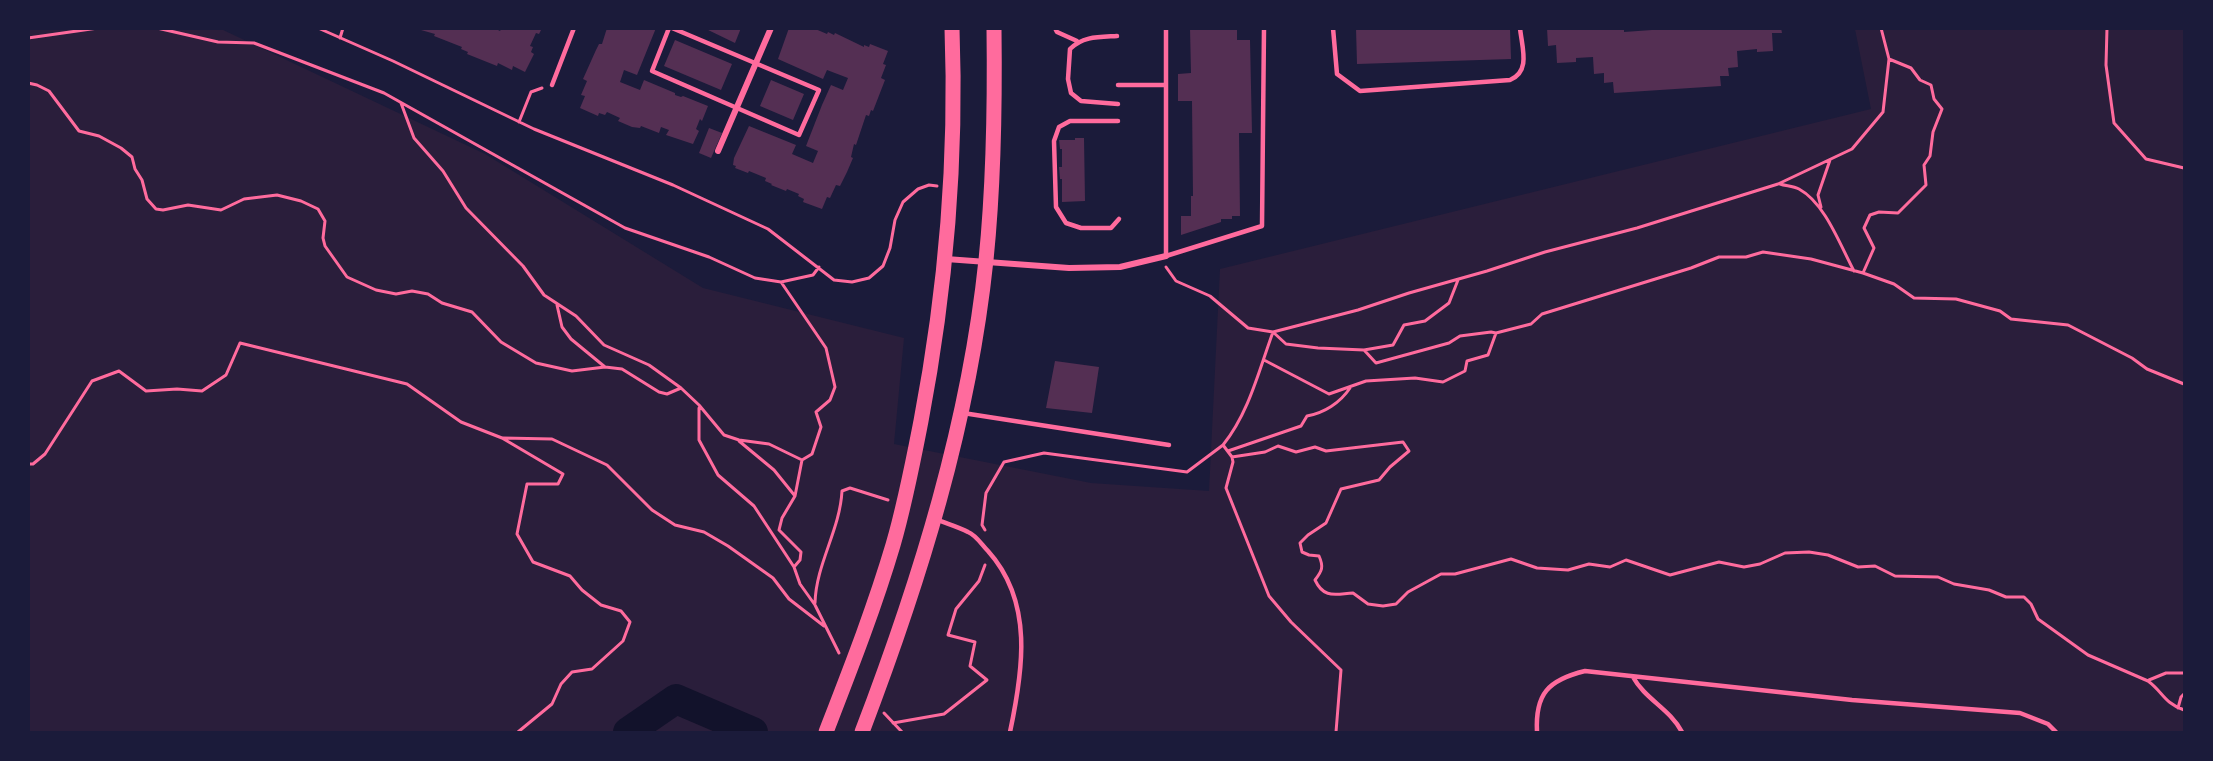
<!DOCTYPE html>
<html>
<head>
<meta charset="utf-8">
<style>
  body { margin:0 }
  #map { position:relative; width:2213px; height:761px; overflow:hidden; background:#1b1b3a; font-family:"Sofia Sans Condensed",sans-serif }
  canvas { display:block }
  .frame { position:absolute; inset:0; border:30px solid #1b1b3a; pointer-events:none }
</style>
</head>
<body>
<div id="map">
<canvas width="2213" height="761"></canvas>
<div class="frame"></div>
</div>
<script>
const c = document.querySelector('canvas').getContext('2d');
c.lineJoin = 'round';
function fillPath(path, color) { c.fillStyle = color; c.fill(path, 'evenodd'); }
function stroke(path, color, width, dash) { c.strokeStyle = color; c.lineWidth = width; c.lineCap = dash ? 'butt' : 'round'; c.setLineDash(dash || []); c.stroke(path); }
const green = new Path2D(`
  M28,29H221L485,154L703,288L904,338L894,444L1091,483L1209,491L1220,269L1871,109L1855,29H2184V732H29Z`);
const river = new Path2D(`
  M628,732L676,699L753,732`);
const building = new Path2D(`
  M414,28H494L500,31L502,28H542L539,34L536,33L530,46L533,47L531,52L534,54L525,72L513,66L512,70L498,63L497,66L467,54L468,52L461,49L462,47L434,36L435,34Z
  M607,28H656L637,75L624,70L620,82L640,90L644,80L675,93V95L681,97L683,96L708,106L702,121L700,119L696,129L699,131L693,144L666,135L669,130L661,127L659,133L641,126L640,128L632,127L618,121L620,118L607,112L605,115L599,113L598,116L580,108L585,96L581,95L587,81L583,79L596,50L599,44H602Z
  M704,28H741L735,43Z
  M789,28H813L827,34L828,32L834,35L835,33L864,47V45L869,47L870,44L888,51L883,64L886,65L881,78L885,80L873,111L871,110L869,116L866,115L856,145L854,144L851,157L853,158L847,172L840,186L836,185L830,198L827,197L822,209L803,202L804,199L798,196L799,194L787,189L786,191L771,185L772,184L765,181L766,178L749,171L748,173L735,168L736,166L733,165L734,158L749,126L796,145L792,154L813,163L818,151L806,146L822,105L831,85L843,90L848,78L827,70L823,79L778,59Z
  M1190,28H1237V40H1250L1252,133H1239L1240,216H1232V219H1221V222L1181,235V216H1191V196H1193L1192,101H1178V74L1191,73Z
  M1356,28H1510L1511,59L1357,64Z
  M1547,28H1624V32L1680,28H1781L1782,33H1772L1773,51L1757,52V49L1737,51L1738,67L1728,68L1729,76H1720L1721,86L1614,93L1613,82L1604,83V73L1594,74L1593,57L1576,58V62L1557,63L1556,45L1548,46Z
  M675,40L732,64L721,90L664,66Z
  M771,80L804,94L793,120L760,106Z
  M709,128L722,133L711,158L699,153Z
  M1075,138H1084L1085,201L1062,202V179H1060L1059,167H1062V149H1060L1059,140H1075Z
  M1055,361L1099,367L1092,413L1046,408Z`);
const path = new Path2D(`
  M157,28L218,42L254,43L384,93L625,228L709,257L755,278L781,282L813,275L819,267
  M318,28L393,61L534,129L673,185L768,229L834,280L852,282L869,278L883,266L890,248L895,220L903,202L918,189L929,185L937,186
  M2107,28L2106,65L2114,123L2146,159L2184,168
  M28,38L98,28
  M340,38L343,28
  M28,83L37,85L49,91L79,131L99,136L121,148L132,157L135,169L142,180L147,199L156,209L163,210L188,205L221,210L244,199L277,195L301,201L318,209L325,221L323,238L325,246L347,277L376,290L396,294L412,291L428,294L442,303L472,312L501,342L536,363L572,371L605,367L622,369L659,392L667,394L681,388
  M401,103L414,138L443,171L466,208L523,266L544,295L576,316L604,345L649,365L681,388L699,405L724,435L739,440L769,444L802,460
  M519,122L531,92L542,88
  M1780,184C1786,186 1793,186 1799,189C1825,203 1840,245 1854,271
  M1821,207L1818,195L1830,160
  M1166,267L1176,281L1210,296L1248,328L1273,332L1358,310L1409,293L1487,271L1545,252L1637,228L1778,184L1852,149L1883,112L1889,59L1881,28
  M1863,273L1874,248L1864,228L1870,215L1879,212L1898,213L1926,185L1924,165L1930,156L1933,132L1942,109L1934,99L1931,85L1920,80L1911,68L1889,59
  M781,282L826,348L835,387L830,400L816,412L821,427L812,454L802,460L795,496L782,518L779,530L801,552L800,560L794,567L800,584L815,605L839,653
  M557,305L562,327L571,339L605,367
  M1364,350L1393,345L1404,325L1425,321L1449,303L1458,280
  M1264,360L1329,394L1366,381L1415,378L1443,382L1465,371L1467,361L1488,355L1496,333
  M699,408V440L718,475L754,506L794,567
  M503,438L552,439L607,465L652,510L675,525L704,532L728,546L773,578L789,599L824,626
  M739,441L774,470L795,496
  M1228,451L1301,426L1307,416C1324,413 1340,403 1350,388
  M1232,457L1265,452L1278,446L1296,452L1315,447L1326,451L1403,442L1409,451L1390,467L1379,480L1341,489L1326,523L1308,535L1300,543L1302,552L1309,555L1319,556C1324,567 1322,571 1315,580C1324,599 1335,594 1353,593L1368,604L1383,606L1396,604L1408,592L1441,574H1455L1511,559L1537,568L1568,570L1589,564L1610,567L1626,560L1670,575L1719,562L1744,567L1760,564L1785,553L1809,552L1828,555L1858,567L1875,566L1895,576L1938,577L1954,584L1989,590L2006,597H2024L2031,604L2038,619L2088,655L2148,681C2163,692 2164,703 2184,710
  M28,464H33L45,454L92,381L119,371L146,391L177,389L202,391L226,375L240,343L407,384L461,422L502,438L563,474L558,484H527L517,534L533,562L570,576L582,590L601,605L621,611L630,622L623,641L592,669L572,672L561,684L552,704L518,732
  M985,530L982,525L986,493L1004,462L1044,453L1187,472L1223,445
  M815,603C816,564 840,530 842,491L850,488L888,500
  M2149,680L2166,673H2184
  M2178,708L2181,697L2184,694
  M884,713L902,732
  M893,723L944,714L987,680L970,666L975,642L948,635L956,609L979,581L985,565
  M1336,732L1341,670L1291,622L1269,596L1226,488L1233,462L1232,457L1223,445C1249,413 1259,370 1273,332L1286,344L1318,348L1364,350L1376,363L1449,343L1460,336L1491,332L1496,333L1531,324L1542,314L1691,268L1719,257H1746L1763,252L1811,259L1863,273L1894,284L1914,298L1956,299L2000,311L2011,319L2068,325L2132,358L2147,369L2184,384`);
const service = new Path2D(`
  M669,28L652,71L799,135L819,90L672,28
  M1055,28L1057,32L1077,41
  M1166,28V256L1262,226L1264,28
  M1333,28L1337,74L1360,91L1510,80C1531,71 1522,48 1520,28
  M1117,36C1099,37 1083,36 1070,49L1068,79L1071,93L1081,101L1118,104
  M552,85L574,28
  M1118,85H1166
  M1118,121H1070L1059,127L1054,141L1056,207L1066,223L1081,228H1111L1119,219
  M963,413L1169,445
  M938,520C948,524 959,527 968,532C976,535 982,545 988,551C1034,602 1023,671 1010,732
  M1633,677C1645,699 1670,709 1682,732
  M1537,732C1535,694 1548,680 1585,671L1852,700L2020,713L2048,724L2056,732`);
const minor = new Path2D(`
  M718,151L771,28
  M946,259L1069,268L1120,267L1166,256`);
const primary = new Path2D(`
  M826,732C850,670 874,609 893,545C905,504 913,462 921,421C946,290 957,161 952,28
  M862,732C920,580 969,423 986,260C994,182 995,106 994,28`);
fillPath(green, '#2a1e3b');
stroke(river, '#12122b', 30);
fillPath(building, '#542f53');
stroke(path, '#ff6b9d', 3);
stroke(service, '#ff6b9d', 4.5);
stroke(minor, '#ff6b9d', 6);
stroke(primary, '#ff6b9d', 15);
</script>
</body>
</html>
